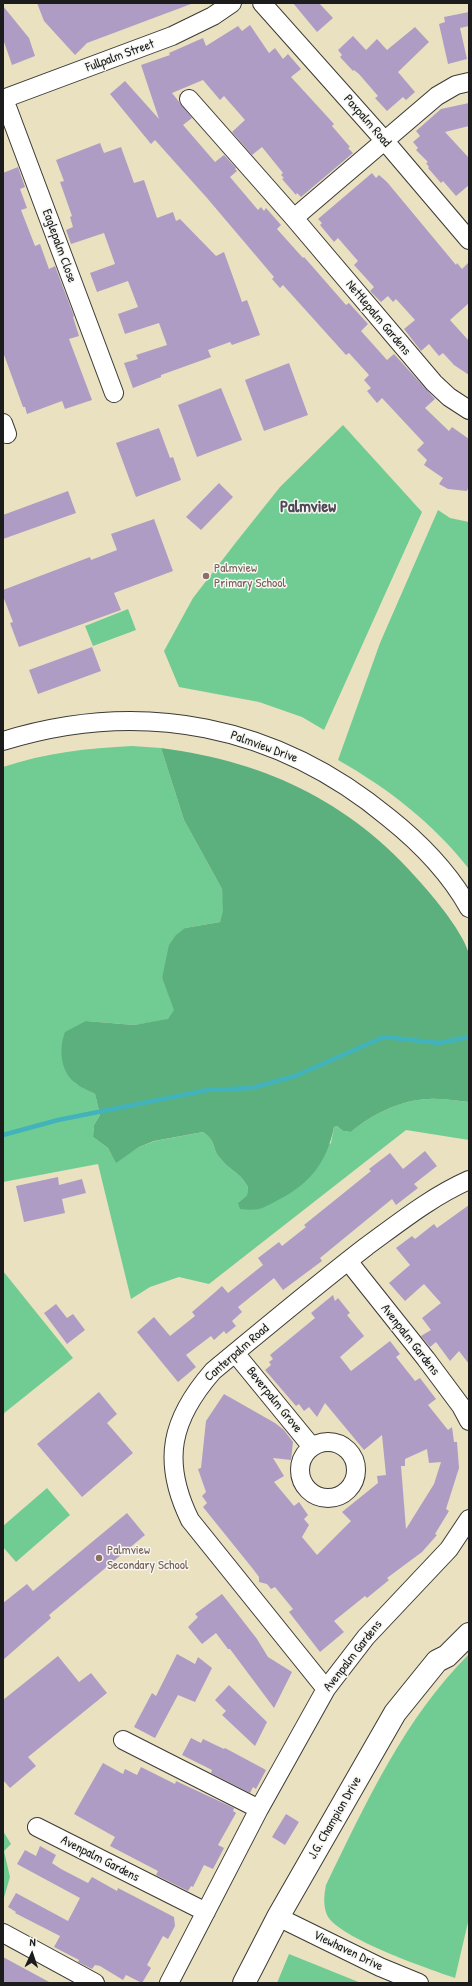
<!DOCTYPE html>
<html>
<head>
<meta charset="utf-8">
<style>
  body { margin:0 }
  #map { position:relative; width:472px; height:1986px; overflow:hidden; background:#eae1c0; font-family:"Patrick Hand",sans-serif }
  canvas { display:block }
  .frame { position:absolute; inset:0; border:4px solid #1c1c1c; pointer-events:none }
  .north { position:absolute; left:12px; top:1934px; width:40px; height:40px; -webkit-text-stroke:3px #f6f6f2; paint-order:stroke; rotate:3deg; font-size:11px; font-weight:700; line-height:16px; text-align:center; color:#1c1c1c }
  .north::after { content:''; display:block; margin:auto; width:14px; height:18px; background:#1c1c1c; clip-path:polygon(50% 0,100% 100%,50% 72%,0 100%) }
</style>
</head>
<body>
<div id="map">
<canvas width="472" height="1986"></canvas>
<div class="frame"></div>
<div class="north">N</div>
</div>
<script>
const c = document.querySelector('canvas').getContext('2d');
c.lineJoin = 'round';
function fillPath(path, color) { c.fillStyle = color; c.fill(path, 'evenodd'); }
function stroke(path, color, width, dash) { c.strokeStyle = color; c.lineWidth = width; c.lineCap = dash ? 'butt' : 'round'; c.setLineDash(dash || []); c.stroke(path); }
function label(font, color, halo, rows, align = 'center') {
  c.font = font + ' "Patrick Hand",sans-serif'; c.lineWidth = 3; c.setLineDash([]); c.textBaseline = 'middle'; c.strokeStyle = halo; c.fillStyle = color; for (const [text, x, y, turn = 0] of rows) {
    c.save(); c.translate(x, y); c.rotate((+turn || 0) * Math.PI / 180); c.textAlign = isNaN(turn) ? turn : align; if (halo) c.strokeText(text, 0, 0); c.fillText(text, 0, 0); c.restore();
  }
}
const green = new Path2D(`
  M343,425L422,512L324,730L302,717L259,702L179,687L164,651L193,598L237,541L280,487Z
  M438,510L450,518L469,522V869C433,823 389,789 338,760L380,643Z
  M128,609L136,630L93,646L85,626Z
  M132,746L161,748L184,820L222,889L224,911L220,922L185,928L162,978L175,1010L168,1020L134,1025L86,1021L75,1083L95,1094L100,1115L94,1125L93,1137L108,1148L116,1162L139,1147L155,1141L203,1132C218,1143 211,1148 220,1158C230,1171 239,1171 248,1187L247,1195L238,1203L331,1143L334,1127L337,1126L343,1131L351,1132C372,1114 401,1100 429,1099C442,1098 456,1101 469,1102V1140L406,1130L209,1284L179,1277L150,1287L131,1299L98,1164L3,1182V767C45,753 88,748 132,746Z
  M3,1271L73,1358L3,1414Z
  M47,1488L70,1515L16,1562L3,1547V1526Z
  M469,1654V1918L455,1978C429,1969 338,1938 327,1915C323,1905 324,1895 326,1885C366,1803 404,1719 469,1654Z
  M3,1831L11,1844L4,1851L10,1877L3,1901Z
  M289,1954L361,1983H277Z`);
const forest = new Path2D(`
  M161,748C270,762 357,805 428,891C441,906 462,933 468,951C472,961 469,977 469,987C469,1026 469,1064 469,1102C456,1101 442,1098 429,1099C401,1100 372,1114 351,1132L343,1131L337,1126L334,1127C327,1162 310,1184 278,1200C261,1209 260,1211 240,1209L238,1203L247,1195L248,1187C239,1171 230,1171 220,1158C211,1148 218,1143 203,1132L154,1141L139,1147L116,1163L108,1148L93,1137L94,1125L100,1115L95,1094C88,1090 79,1087 73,1081C60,1069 59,1048 65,1032L86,1021L134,1025L168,1019L174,1010L162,978L169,945L176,935L185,928L220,922L223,911L222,889L184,820Z`);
const stream = new Path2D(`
  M3,1135L58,1120L208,1090L252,1088L295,1076L384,1037L439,1043L469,1037`);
const building = new Path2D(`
  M37,3H191V4L87,43L75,55L44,21Z
  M293,3H319L333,18L317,32Z
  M3,6L29,38L35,56L12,65L3,39Z
  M469,12V26L460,28L467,59L448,64L439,24L445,22L444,17Z
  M250,25L269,53L275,48L283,59L288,54L301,69L291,77L334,124L332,126L350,147L348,148L353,153L301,197L297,193L296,195L282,179L284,178L281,175L283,173L262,147L252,155L232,132L245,120L224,96L220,100L203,80L172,93L192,118L183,125L215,162L224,155L236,168L235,169L237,171L230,177L258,210L261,207L264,211L266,208L281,225L277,229L303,258L304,257L312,266L346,305L349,303L368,324L361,331L387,360L394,354L435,399L425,408L449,431L452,427L469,439V485L467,491L448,489L439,484L443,478L424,465L427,460L417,450L424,443L382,398L377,403L367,391L371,388L364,380L369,375L349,353L346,355L283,285L280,288L272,279L274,277L207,198L155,140L151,144L110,94L125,81L159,119L141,65L170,55L169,53L203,38L206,46L238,26L242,31Z
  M415,27L429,42L398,72L415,92L406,100L403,97L387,111L375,98L378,96L359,74L354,70L353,71L340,57L342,55L338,50L353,36L366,50L377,39L387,50Z
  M469,103V126L445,132L469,158V185L456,196L443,181L441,183L428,168L429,167L426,163L428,162L416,150L418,148L413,142L420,136L416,131L441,109Z
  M100,143L104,153L121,147L134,183L144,180L157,218L173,212L176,221L180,219L216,256L224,252L242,302L247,300L260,335L232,345L230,342L208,350L211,357L161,375V377L133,388L124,363L138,359L136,355L167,345L159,323L125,334L118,314L138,307L128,281L97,292L90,273L115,264L104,233L71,244L66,230L73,227L70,217L72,216L60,182L64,181L56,160Z
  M18,167L25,187L20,189L27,208L21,210L35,246L40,244L49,269L55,266L74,316L73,317L79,336L69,339L92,400L65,409L62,401L27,414L25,407H23L3,352V173Z
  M372,173L376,178L379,175L387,182L456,265L457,263L462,269L469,262V303L450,320L469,341V375L454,365L443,353L439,356L429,344L421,351L404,329L415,320L396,299L393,302L388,296L381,302L370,291L374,287L354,265L358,261L338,238L334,242L320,225L322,223L318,219Z
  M289,363L308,415L264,431L245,380Z
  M221,388L242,440L197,457L178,405Z
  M159,428L170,458L173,457L181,480L136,497L116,443Z
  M219,483L233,497L201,530L186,517Z
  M68,491L76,513L3,539V515Z
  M154,519L173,571L114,593L121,610L19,647L10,623L13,622L3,596V590L90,557L91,560L117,550L111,534Z
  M92,647L101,671L38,694L29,670Z
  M425,1151L437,1166L414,1184L418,1188L396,1205L392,1199L320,1258L322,1261L283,1290L274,1278L238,1307L242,1312L232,1321L236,1326L226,1334L224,1331L214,1340L211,1336L186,1355L196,1367L178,1382L137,1332L154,1317L170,1336L195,1316L192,1312L213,1294L222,1286L228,1293L263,1265L258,1258L279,1242L282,1246L306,1227L304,1225L371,1171L369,1169L390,1153L403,1169Z
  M58,1177L59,1185L82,1179L86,1193L62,1199L65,1213L24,1222L16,1186Z
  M469,1205V1364L459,1351L450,1361L436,1342L430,1347L421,1336L431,1330L422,1318L441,1303L424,1284L405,1301L389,1283L410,1265L396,1248L412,1236L415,1239L434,1224L437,1228Z
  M333,1295L335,1301L338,1298L350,1313L347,1315L364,1336L340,1357L351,1371L390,1341L400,1354L396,1357L415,1381L420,1378L436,1399L428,1405L448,1430L452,1427L454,1442H457L459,1468L446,1509L449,1511L435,1534L437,1535L422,1552L387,1578L389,1580L367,1598L365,1596L334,1621L344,1632L320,1652L289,1612L293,1609L275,1587L271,1589L267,1584L259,1582V1577L253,1569L203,1507L207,1503L202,1496L206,1492L198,1469L201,1468L206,1421L224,1394L275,1423L284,1430L293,1442L291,1460L273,1458L284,1476L274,1482L294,1506L299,1502L308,1515L304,1519L309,1525L302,1537L317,1555L351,1521L342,1512L378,1483L377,1476L386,1475L382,1435L364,1450L325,1403L317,1417L309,1407L304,1411L299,1404L296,1406L265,1370L271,1365L269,1362L273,1359L270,1355L315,1318L311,1313ZM427,1449L429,1463L441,1462L434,1484L406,1529L401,1466H405V1459Z
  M56,1304L67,1318L73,1314L85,1330L67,1344L44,1313Z
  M99,1392L117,1414L107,1423L133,1453L82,1497L37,1444Z
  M127,1513L145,1535L49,1615L51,1618L3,1660V1603L27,1584L33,1591Z
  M222,1594L257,1639L268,1657L292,1672L274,1708L230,1649H228L216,1633L202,1644L188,1627L198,1617L195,1614Z
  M177,1654L195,1664L198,1657L212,1668L195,1702L178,1695L155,1738L134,1727L152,1693L156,1696Z
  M58,1656L79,1682L91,1673L107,1693L28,1757L36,1766L10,1788L3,1780V1700Z
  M229,1685L267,1722L255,1746L222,1715L226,1711L215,1700Z
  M191,1738L201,1743L203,1739L224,1749L225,1748L266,1770L256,1789L253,1787L250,1793L211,1773L212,1770L182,1755Z
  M103,1763L123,1774L125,1769L137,1775L141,1767L175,1784L176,1781L234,1808L233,1811L236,1813L218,1845L224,1848L213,1869L204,1865L193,1887L191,1886L188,1891L156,1875L158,1871L110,1846L115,1837L74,1814Z
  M286,1814L299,1822L285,1845L272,1837Z
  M40,1846L56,1855L52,1863L61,1869L88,1883L92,1877L117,1891L118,1888L174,1917L175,1926L168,1939L163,1936L147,1965L151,1968L142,1983L126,1975L123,1980L100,1966L95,1965L92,1969L78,1962L79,1960L54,1947L60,1936L15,1913L16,1912L8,1907L16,1893L68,1921L80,1898L17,1864L25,1850L36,1856Z
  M3,1957L51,1983H3Z`);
const minor = new Path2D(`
  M262,3L384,140L469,240
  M3,99L172,36L213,16L232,3
  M4,99L114,393
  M189,99L294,218L434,383L449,397L469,410
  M294,218L437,96L456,85L469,82
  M3,423L7,434
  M3,741C142,698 277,725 389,818C419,842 450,874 469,908
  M348,1261L426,1359L461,1406L469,1421
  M235,1353L312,1447
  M300 1470a28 28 0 1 1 56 0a28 28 0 1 1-56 0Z
  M326,1689L190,1520C161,1461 171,1419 213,1371C264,1329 315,1286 367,1246C400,1222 431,1197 469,1180
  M123,1740L259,1809
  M37,1827L206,1912
  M278,1917L380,1967L419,1983
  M3,1933L95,1983
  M169,1983L259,1809L326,1689L366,1637L449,1549L469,1519`);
const major = new Path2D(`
  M244,1983L278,1917L395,1713L437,1661L447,1656L469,1634`);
const markers = [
  [206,576,4,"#8d6e63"],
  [99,1558,4,"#8d6e63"]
];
const streetNames = [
  ["Fullpalm Street",120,56,-20],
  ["Paxpalm Road",367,121,49],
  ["Eaglepalm Close",59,246,70],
  ["Nettlepalm Gardens",378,318,50],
  ["Palmview Drive",264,747,20],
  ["Avenpalm Gardens",410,1340,52],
  ["Canterpalm Road",237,1353,-41],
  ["Beverpalm Grove",274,1400,51],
  ["Avenpalm Gardens",353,1656,-52],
  ["J.G. Champion Drive",335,1818,-60],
  ["Avenpalm Gardens",100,1859,27],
  ["Viewhaven Drive",348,1951,26]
];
const educationNames = [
  ["Palmview",214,569],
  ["Primary School",214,584],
  ["Palmview",107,1551],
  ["Secondary School",107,1566]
];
const districtNames = [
  ["Palmview",308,507]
];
fillPath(green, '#71cc93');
fillPath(forest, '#5cb07d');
stroke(stream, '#43b3bb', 4.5);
fillPath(building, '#af9cc5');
stroke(minor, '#3b3a35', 20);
stroke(major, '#3b3a35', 24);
stroke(minor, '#fff', 18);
stroke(major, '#fff', 22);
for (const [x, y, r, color] of markers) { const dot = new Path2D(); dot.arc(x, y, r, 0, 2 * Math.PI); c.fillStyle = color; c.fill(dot); stroke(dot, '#f6f6f2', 1.5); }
label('13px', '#1c1c1c', '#f6f6f2', streetNames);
label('13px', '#785e54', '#f6f6f2', educationNames, 'left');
label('bold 17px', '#4f4957', '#f6f6f2', districtNames);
</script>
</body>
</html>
